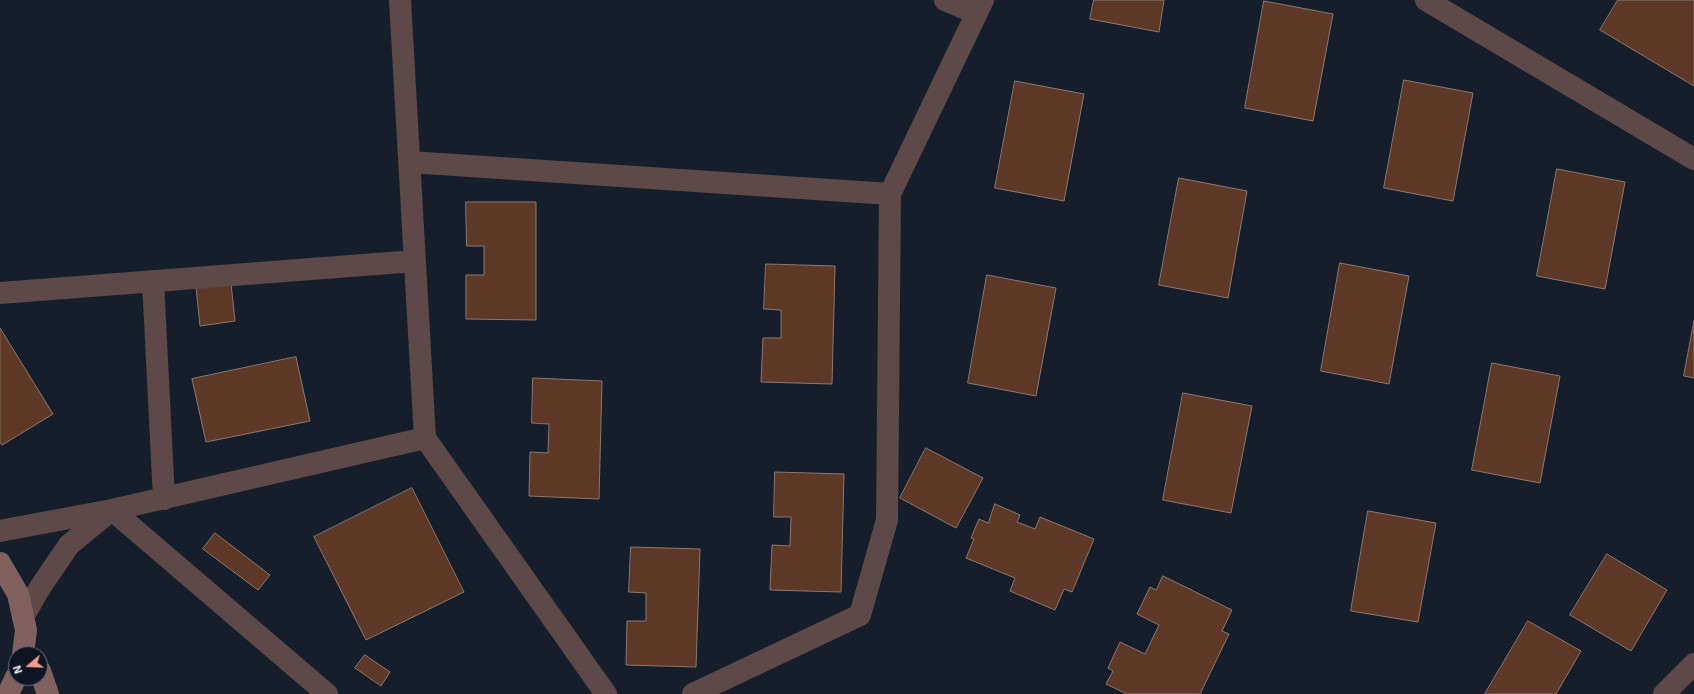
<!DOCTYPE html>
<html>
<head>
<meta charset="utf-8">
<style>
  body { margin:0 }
  #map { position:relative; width:1694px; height:694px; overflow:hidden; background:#171e2b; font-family:"Exo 2",sans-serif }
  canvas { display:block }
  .north { position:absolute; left:8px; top:646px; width:40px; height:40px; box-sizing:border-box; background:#0e1422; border:1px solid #686e7a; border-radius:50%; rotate:251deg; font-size:11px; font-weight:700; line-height:16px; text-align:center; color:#f0f4fe }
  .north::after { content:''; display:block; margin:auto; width:14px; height:18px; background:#f59c91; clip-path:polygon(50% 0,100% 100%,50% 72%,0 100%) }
</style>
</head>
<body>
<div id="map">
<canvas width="1694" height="694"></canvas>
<div class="north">N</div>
</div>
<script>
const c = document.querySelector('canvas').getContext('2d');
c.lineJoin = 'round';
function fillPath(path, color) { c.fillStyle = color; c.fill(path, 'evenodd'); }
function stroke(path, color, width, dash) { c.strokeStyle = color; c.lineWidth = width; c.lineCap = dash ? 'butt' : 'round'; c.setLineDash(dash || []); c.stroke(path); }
const building = new Path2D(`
  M1094,0H1164L1159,32L1090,19Z
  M1618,0H1694V86L1600,30Z
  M1264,1L1333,14L1313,121L1245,108Z
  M1404,80L1473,93L1453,201L1384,188Z
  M1015,81L1084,94L1064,201L995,188Z
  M1557,169L1625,182L1605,289L1537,276Z
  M1179,178L1247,191L1228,298L1159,285Z
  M466,202H536V320L466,319V275H484V246H467Z
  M1340,263L1409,276L1389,384L1321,371Z
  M766,264L835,266L832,384L761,382L763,338H781V310L764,309Z
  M987,275L1056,288L1036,396L968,383Z
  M231,283L235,321L200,326L196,287Z
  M1694,321V378L1684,376Z
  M0,328L53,414L2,445L0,442Z
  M296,357L310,421L206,442L192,379Z
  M1492,363L1560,376L1540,483L1472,470Z
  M533,378L602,381L599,499L529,496L530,452L548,453L549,424L532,423Z
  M1183,393L1252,406L1231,513L1163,500Z
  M926,448L983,478L956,528L900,498Z
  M775,472L844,474L841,592L770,590L772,545L790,546L791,517H774Z
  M412,488L464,592L366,640L314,537Z
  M995,504L1020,515L1017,522L1035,529L1040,517L1094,539L1072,592L1064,589L1055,610L1010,591L1015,578L966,558L974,539L971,538L979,519L988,523Z
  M1368,511L1436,523L1418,622L1351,611Z
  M215,533L270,575L258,590L203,549Z
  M631,547L700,549L696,667L626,665L627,621H646V593L629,592Z
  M1607,554L1667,590L1631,651L1570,615Z
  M1163,576L1232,610L1222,631L1229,634L1200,694H1127L1106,684L1113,671L1108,668L1120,642L1145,654L1159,625L1137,614L1150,587L1156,590Z
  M1528,621L1581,651L1556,694H1485Z
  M365,655L390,672L381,686L355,668Z`);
const street = new Path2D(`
  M400,0L425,438L606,694
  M945,0L976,13
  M1426,0L1694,159
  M410,162L890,194
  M153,281L164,499
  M0,293L415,261
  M112,510L327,694
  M0,531L112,510L425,438
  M23,617L41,586L69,545L109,512
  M693,694L860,615L887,520L890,194L983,0
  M1664,694L1694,664`);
const secondary = new Path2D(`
  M0,563L18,594L26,630L23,654
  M40,671L48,694
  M8,694L16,677`);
fillPath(building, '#5e3826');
stroke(building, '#8c786f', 1);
stroke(street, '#5d4947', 22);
stroke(secondary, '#81615e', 22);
</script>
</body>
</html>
